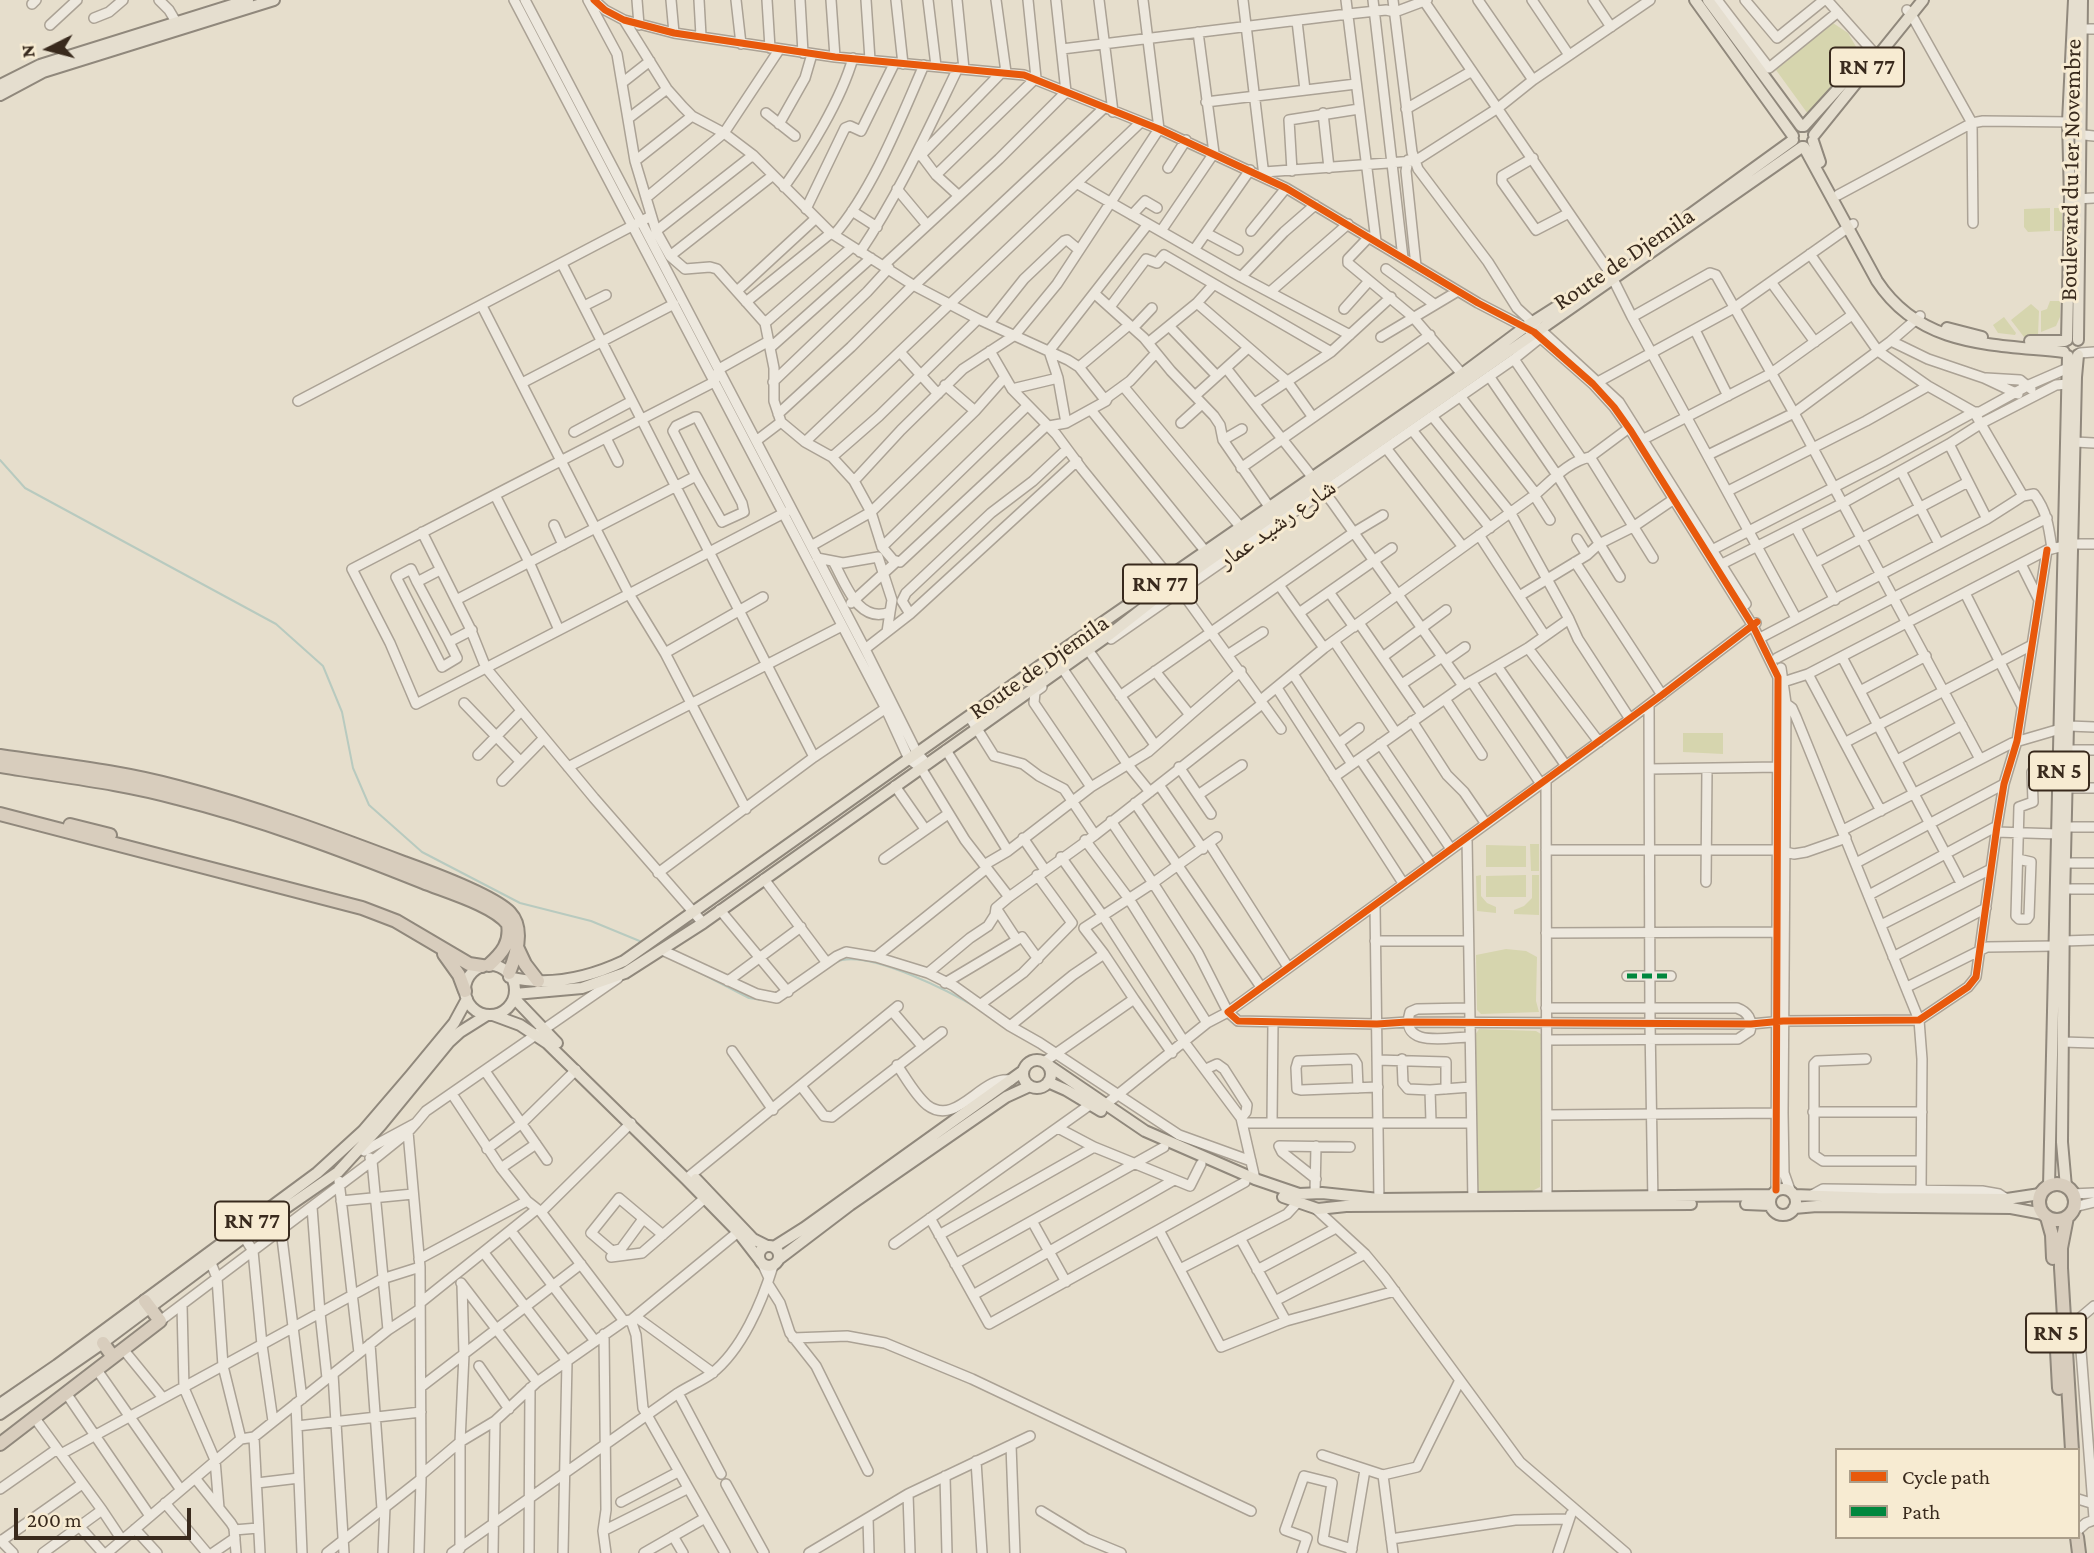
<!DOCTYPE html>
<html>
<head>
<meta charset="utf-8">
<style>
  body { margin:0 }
  #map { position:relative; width:2094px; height:1553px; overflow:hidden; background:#e6decc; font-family:"Crimson Pro",serif }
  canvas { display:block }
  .legend { position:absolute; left:1835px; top:1448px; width:245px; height:91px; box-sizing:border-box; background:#f7ebd2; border:2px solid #ab9e8a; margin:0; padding:9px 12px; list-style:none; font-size:21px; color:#392a1d }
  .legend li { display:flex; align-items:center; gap:14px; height:35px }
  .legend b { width:35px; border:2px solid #ab9e8a }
  .north { position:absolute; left:14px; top:14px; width:70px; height:70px; -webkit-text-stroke:5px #f7ebd2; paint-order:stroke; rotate:264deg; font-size:19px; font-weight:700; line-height:28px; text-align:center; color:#392a1d }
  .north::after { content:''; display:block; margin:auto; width:24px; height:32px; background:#392a1d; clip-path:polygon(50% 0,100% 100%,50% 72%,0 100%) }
  .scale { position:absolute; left:14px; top:1508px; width:177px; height:32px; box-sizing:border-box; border:4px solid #392a1d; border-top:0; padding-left:9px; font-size:21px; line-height:24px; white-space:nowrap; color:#392a1d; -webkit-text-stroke:5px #f7ebd2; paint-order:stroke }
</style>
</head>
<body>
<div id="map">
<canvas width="2094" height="1553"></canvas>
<ul class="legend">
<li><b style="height:9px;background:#e8590c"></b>Cycle path</li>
<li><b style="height:9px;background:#00873e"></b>Path</li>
</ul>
<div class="north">N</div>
<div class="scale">200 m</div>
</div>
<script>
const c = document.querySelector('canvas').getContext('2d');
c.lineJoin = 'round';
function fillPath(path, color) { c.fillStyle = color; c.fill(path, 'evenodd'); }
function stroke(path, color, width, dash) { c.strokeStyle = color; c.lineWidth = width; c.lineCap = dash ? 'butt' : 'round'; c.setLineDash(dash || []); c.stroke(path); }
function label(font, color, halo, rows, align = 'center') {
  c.font = font + ' "Crimson Pro","Noto Naskh Arabic",serif'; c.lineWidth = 6; c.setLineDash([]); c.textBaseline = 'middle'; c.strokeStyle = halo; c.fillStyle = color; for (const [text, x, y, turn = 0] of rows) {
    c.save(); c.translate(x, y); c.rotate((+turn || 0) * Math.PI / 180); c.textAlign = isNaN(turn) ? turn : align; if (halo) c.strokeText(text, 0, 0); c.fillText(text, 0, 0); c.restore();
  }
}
const green = new Path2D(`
  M1833,23L1848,33L1862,57L1820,107L1808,114L1776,70Z
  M2050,208V231L2028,232L2024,227V209Z
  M2054,208H2062V231H2054Z
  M2050,301H2060V317L2056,326L2041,332V311L2047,309Z
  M2031,304L2039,311L2038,335L2024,337L2011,320Z
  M2004,317L2016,333L2015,335L1998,333L1993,325Z
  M1683,733H1723V754L1683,752Z
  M1530,844H1539V871H1531Z
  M1486,845L1526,846V867H1486Z
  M1481,875V896L1487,903L1496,907V913L1477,911L1476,876Z
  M1526,875V897H1486V876Z
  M1532,875H1539V915L1514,914V910L1524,906L1532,898Z
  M1506,949L1526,951L1537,957L1536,1001L1539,1012L1481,1014L1477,1010L1476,955Z
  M1479,1029L1536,1031L1541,1034L1540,1187L1532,1191L1479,1192L1474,1187L1473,1038Z`);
const stream = new Path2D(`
  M0,460L25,488L276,624L323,666L342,712L353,768L369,805L422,852L520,903L591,921L642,942
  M687,966L749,998L775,1002
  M792,993C806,984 827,964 842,960C875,953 951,992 979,1009
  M1034,1044L1042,1050`);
const minor = new Path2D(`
  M159,0L169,10L179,27
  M514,0L886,709L909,759L921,768L965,840L1009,897
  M525,0L865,649L917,753L927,764
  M588,0L617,54L635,161
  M594,0L605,10L624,20L674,33L835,57L1024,75L1159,129L1286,188L1478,303L1534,332L1593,384L1614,407L1631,431L1753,626L1778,677L1776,1190
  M637,0L639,25
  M671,0L674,33
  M699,0L701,36
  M736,0L741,44
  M767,0L770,48
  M800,0L803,53
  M831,0L835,57
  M866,0L870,60
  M896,0L903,64
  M928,0L936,66
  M957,0L964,69
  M996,0L1006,72
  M1099,0L1113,112
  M1243,0L1264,176
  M1346,0L1376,241
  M1373,0L1403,258
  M1393,0L1412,152L1418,169L1488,262L1517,308L1619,402L1746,604
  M1478,0L1533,80
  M1532,0L1569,55
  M1593,0L1611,27
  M1717,0L1769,68L1838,12
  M1745,0L1777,38L1824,0
  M1827,0L1876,55
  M1424,1L1610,273L1632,317L1796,618
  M32,4L36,0
  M1907,10L1911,14L1972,123L1983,121L2074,122
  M94,18L109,12L123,0
  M624,20L667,89L683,107L692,116L724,133L753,155L831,233L913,285L978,319L1068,360L1079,367L1106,401L1066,423L1049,426
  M1297,21L1305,90
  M50,25L77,0
  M2081,29H2094
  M1062,49L1348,14L1386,10L1395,12L1427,0
  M622,83L650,61
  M1206,102L1356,84
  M1406,109L1472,71
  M766,113L795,136
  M1323,113L1329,168
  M692,116L635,161L656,231L670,256L772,176
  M629,118L667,89
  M779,124L805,78L812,54
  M2075,134L2094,136
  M918,151L936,175L959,196
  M920,156L1002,72
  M1533,158L1502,176V182L1536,230L1569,213
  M1408,160L1406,171L1416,266
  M1168,168L1186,140
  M1292,171L1289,120L1359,109
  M1264,172L1415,161L1498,108L1533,80L1650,0
  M936,175L1036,78L1028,0
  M1078,184L1241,277L1350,335
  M784,187C809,152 841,100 853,58
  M897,189L927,225
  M1838,195L1972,123L1973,223
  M646,198L724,133L779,50
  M2075,199L2094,198
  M806,209L845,128L850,126L861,131L894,64
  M852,211L877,227
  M1132,215L1145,201L1157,208
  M656,231L753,155
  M1161,231L1214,153L1198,32
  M1251,231L1286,188
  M1206,233L1238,250
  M834,235C873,190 900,120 924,65
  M1369,237L1348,259V263L1413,317L1462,374
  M1194,250L1250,170
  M860,252C899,194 928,130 958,68
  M1810,254L1878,351L1928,386L1974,412L2023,496
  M670,256L685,269L710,267L717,269L765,323L774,368V401L781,422L805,442L832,457L854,481L871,512L975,411L1005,377
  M562,264L814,757
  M884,265L999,159L1066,92L1056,0
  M1386,269L1434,304
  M1241,277L1284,232L1315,205
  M1771,282L1815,342
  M915,285L1104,108
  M737,291L815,219
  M1270,292L1348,224
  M1095,294L1144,338L1171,371L1214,416L1220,425L1223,440L1270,508
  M746,302L831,233
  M1197,303L1287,381L1312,416
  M482,306C531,402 580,498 629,594L416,704L390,643L352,569C472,506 594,444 714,382L719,369L769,341
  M584,306L606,295
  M1110,307L1146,259L1157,263L1164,255L1331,352
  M1344,309L1369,281
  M1632,317L1710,273L1716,275L1794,413L1980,759
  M765,323L851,248
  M989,323L1024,279L1064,241L1067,240L1079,250
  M1169,326L1217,376
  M1133,328L1152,308
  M1695,330L1728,396
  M1381,337L1458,291
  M1891,341L1928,359L1984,378L2018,394
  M1148,343L1197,303L1214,284
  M770,348L871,258
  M990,351L1012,389L1056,434L1082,469L1181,591L1281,729
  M900,352L938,394
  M2080,353L2094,352
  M1514,359L1582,459
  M1079,367L1129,325
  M1226,368L1332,502L1463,686
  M1489,376L1557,475L1620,577
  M1986,378L2020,380L2031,389
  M773,382L867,292L889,268
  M522,383L674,304
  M1596,383L1734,308L1853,224
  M945,385L975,411
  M1123,386L1243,530
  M1012,389L1058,378
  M1196,395L1248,348
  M1460,396L1536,494
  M298,401L651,216
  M1106,401L1108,397L1130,381L1155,354
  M1255,403L1331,352L1391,297
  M1027,406L882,547L893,560L900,562L1046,426
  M1091,410L1206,552
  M778,414L851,347L913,285
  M1432,416L1510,512L1569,619L1578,639L1630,719
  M1066,423L1058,378L1049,351L1148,224
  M1181,423L1202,404
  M1412,430L1490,528
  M574,432L632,401
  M606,438L618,462
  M1223,440L1242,429
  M756,441L781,422
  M1640,441L1770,374L1852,315
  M805,442L1141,122
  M2075,442L2094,443
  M1949,444L1987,519
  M1386,448L1463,547
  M1708,455L1794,413L1891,341L1920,316
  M832,457L879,416L978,319
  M1590,457L1653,558
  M1241,468L1430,335
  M1901,471L1939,544
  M854,481L901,430L963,369L1015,335L1057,284L1159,129L1143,0
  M1728,491L1866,421L1928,386
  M495,495L529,562L559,630
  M1534,495L1550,520
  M554,525L563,545
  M1796,528L1835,600
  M422,532L470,628L486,668L594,798L703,923
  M1479,535L1545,636
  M1577,539L1587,555
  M811,546L871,512L882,547
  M1708,552L1883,462L1974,412H1980L2029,385L2068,368
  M817,558L843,563L878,557L892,600L890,612
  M833,561C845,582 858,625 890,612L887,632
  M1575,562L1662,695
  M1815,563L1968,482
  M1722,564L1843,503L1949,444L1982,423L2056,385L2068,384
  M2021,564L2039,600
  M440,570L417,582L449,642L472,630
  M417,582L411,569L396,577L442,667L457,658L449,642
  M1279,585L1324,648
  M1329,592L1354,627
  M1965,593L2022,706
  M1521,595L1587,555L1599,544L1633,527L1674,499
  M456,600L696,476L673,431L676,426L695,417H697L742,503L744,512L722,522L696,476
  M851,603L896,562
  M1299,613L1392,548
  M910,614L902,601L906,593L991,513L1033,481L1067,449
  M1359,623L1422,714
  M1756,623L1630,719L1228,1012L1238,1021L1377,1024L1407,1022L1751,1024L1783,1021L1919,1020L1968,987L1976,977L1997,826L2004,784L2017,741L2047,550
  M1760,638L1987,519L2023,496L2034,494C2047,511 2049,528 2052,549
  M1111,639L1514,359L1540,338
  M1334,641L1396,733
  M1528,648L1599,742
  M865,649L910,614L1077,461
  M665,653L763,597
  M1091,654L1155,745
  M1229,654L1263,632
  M1054,656L1128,765L1150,792
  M1384,656L1446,610
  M1842,657L1961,883
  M1777,658L2047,518
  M1445,661L1465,647
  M1497,666L1566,766
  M1781,668L1786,703L1783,1113L1784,1173L1790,1190
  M1155,671L1190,715L1241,671
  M1293,674L1352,764
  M1808,674L1881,811
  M1471,681L1541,784
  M1780,683L1808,674L2047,550L2073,544H2094
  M1402,684L1442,657
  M1042,687L1035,692L1034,703L1091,787
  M1277,688L1403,883
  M1860,691L1926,656
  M1120,696L1353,533L1383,515
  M1445,699L1482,755
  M1261,700L1324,648L1536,494C1552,480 1569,461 1590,457L1629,428
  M1784,702L1792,708L1796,717L1919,1020L1922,1059L1921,1191
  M464,703L520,761
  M1649,705L1650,1024L1653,1203
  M969,716L994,756L1023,764L1039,776L1064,789L1095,835
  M1412,721L1447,775L1464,792L1486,824
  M2069,726L2094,727
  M1846,742L2032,645
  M1339,743L1359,728
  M1380,744L1451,849
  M946,750L1008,851
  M2068,750H2094
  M478,755L521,711
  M1360,759L1431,863
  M1897,760L1962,725
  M568,767L842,626
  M1179,767L1211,814
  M1650,769L1779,767
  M1334,777L1463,686L1528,648L1569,619
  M1546,780L1547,1202
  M502,781L544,738
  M1159,785L1203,849
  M895,786L925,829
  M2067,788H2094
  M1198,795L1242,765
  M1135,803L1261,987
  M746,809L665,653L629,594L786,512
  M1111,821L1153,883L1217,837
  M2066,827H2094
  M1843,830L2012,743L2060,729
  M1996,832L2058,834
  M1023,838L1045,870
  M1467,838L1473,1203
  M1085,840L1129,899L1207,1023
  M1209,843L1288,967
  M1546,850H1777L1794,854L1806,852L1846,838
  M1061,857L1103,916L1185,1043L1241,1118L1255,1179
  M884,859L948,814
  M2018,859L2031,862L2029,916L2027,919H2019L2016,916L2019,807L2033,802L2032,772
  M1856,863L2004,784
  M2065,863H2094
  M984,865L1008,851L1091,787L1148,752L1190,715
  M658,873L814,757L889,706
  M764,879L827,963
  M1706,882L1707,769
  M2065,889H2094
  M1869,895L1997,826
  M1375,905L1379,1204
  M996,908L1017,940
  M720,910L788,992
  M1881,925L1991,869
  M1546,933L1776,932
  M1375,941H1468
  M2064,941L2094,940
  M662,950L757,994L777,998L837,956L846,952L876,957L987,868
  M1104,954L1134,999
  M876,957L928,973L954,986L1010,1026L1040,1043L1179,1135L1251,1161
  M1893,957L1986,908
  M928,973L970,938L988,926L995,915L996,908L1009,897L1095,835L1262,704
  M1627,976H1671
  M728,981L801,927
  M945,983L1022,937L1038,959
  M1907,987L1987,947L2055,946
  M981,1004L1023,973L1072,923L1037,875
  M1469,1008L1417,1009L1410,1012C1399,1049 1448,1037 1470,1037
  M1546,1008H1737C1748,1012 1753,1020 1750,1031L1738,1039L1547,1040
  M892,1011L922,1046
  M1010,1026L1073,975L1104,954L1084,928L1153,883L1198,953L1228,1012L1207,1023L1105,1105
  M2063,1042L2094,1043
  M732,1051L773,1110
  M1402,1059L1403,1083L1408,1089L1430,1090L1471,1087
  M1866,1059L1817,1061L1814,1064V1155L1823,1161H1921
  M1377,1060L1446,1062V1089
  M1044,1062L1134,999L1172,1053
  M897,1065C906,1078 915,1095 927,1105C957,1128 981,1075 1011,1080
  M1206,1069L1217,1064L1224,1069L1247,1105L1246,1112L1241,1118
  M485,1071L547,1160
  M801,1086L824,1116L832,1117L942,1032
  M1358,1088L1357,1064L1354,1059L1298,1061L1296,1068L1297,1089L1301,1090L1378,1087
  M1430,1090L1431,1122
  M452,1094L501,1168L527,1201L541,1212L624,1321L631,1320L636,1335L643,1408L725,1553
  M1813,1112H1922
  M1547,1115L1776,1113
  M1244,1123H1471
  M1272,1123L1273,1022
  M1058,1128L1094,1147L1190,1186L1201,1164
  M408,1132L420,1267L421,1479L419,1553
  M487,1149L522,1123L576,1070
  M364,1151L416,1123L426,1111L618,978
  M370,1158L372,1161L388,1330
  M501,1168L536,1144
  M686,1179L898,1006
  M1316,1179L1282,1152L1279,1146L1350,1147
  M339,1181L359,1353
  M1315,1193L1316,1146
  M2072,1194L2094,1193
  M1812,1195L1823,1189L1982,1191L1999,1194L2007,1199
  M341,1201L413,1194
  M312,1207L320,1313L327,1378
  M2074,1207L2094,1202
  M1316,1209L1365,1254L1385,1278L1520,1462L1626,1553
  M541,1212L631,1123
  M930,1218L989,1324L1245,1182
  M643,1219L621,1249L612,1251L591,1233L619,1198L663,1235
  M1032,1221L1066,1282
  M281,1230L302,1399
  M1159,1230L1221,1347L1286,1321L1395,1291
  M511,1231L595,1341
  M939,1235L1094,1147
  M244,1237L253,1251L262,1345L273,1421
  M1240,1238L1286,1321
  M894,1244L1091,1104
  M484,1253L567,1361L563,1553
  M611,1257L642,1253L705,1198
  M209,1258L217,1278L223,1366L241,1439
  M419,1259L527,1201
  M955,1264L1164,1147
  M763,1265L769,1278
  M1180,1269L1287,1214L1298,1202
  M1257,1270L1336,1228
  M461,1283L537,1382
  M768,1284L780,1303L790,1333L816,1366L868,1471
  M973,1295L1174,1180
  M1275,1301L1365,1254
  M420,1303L537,1209
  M182,1305L184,1388L215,1460L219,1508
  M2094,1306L2081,1317L2079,1325L2094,1518
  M636,1317L713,1373
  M631,1320L738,1232
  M160,1321L372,1161L408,1132L416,1123
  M604,1334L606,1510L603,1531L606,1553
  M793,1338L847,1336L885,1343L972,1379L1251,1511
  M370,1344L382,1509
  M123,1349L163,1398
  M479,1366L509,1409
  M97,1370L181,1490
  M333,1374L344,1553
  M421,1387L581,1264
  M66,1393L150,1516
  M678,1393L721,1474
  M296,1403L302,1553
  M34,1417L102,1510L43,1553
  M297,1426L421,1412
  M254,1437L260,1553
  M1011,1445L1015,1553
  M61,1454L382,1279L420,1267
  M1322,1455L1383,1475L1417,1467L1459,1382
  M976,1461L982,1553
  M421,1475L460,1442L495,1421L537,1382L624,1321
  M1383,1475L1393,1553
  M945,1476L947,1553
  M195,1478L231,1523L234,1528L236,1553
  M257,1483L299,1478
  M726,1484L764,1553
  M0,1489L57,1449
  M908,1494L910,1553
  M2078,1499L2094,1504
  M621,1502L678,1472
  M165,1503L207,1553
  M102,1510L122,1540
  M1041,1511L1087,1539L1121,1553
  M868,1518L869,1553
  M79,1526L103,1553
  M135,1529L157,1553
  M234,1530L258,1528
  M2078,1530L2086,1523L2094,1520
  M603,1531L687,1489
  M673,1536L683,1553
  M1391,1539L1515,1520L1569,1519
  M0,1540L13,1553
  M1,1541L82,1484
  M460,1549V1442L464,1354L462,1285
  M107,1553L241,1439L254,1437L388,1330L420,1309
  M213,1553L235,1538
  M327,1553L421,1479
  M383,1553L385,1507
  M452,1553L678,1393C689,1386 701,1381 711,1374C742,1350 762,1302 773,1266
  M493,1553L495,1421
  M529,1553L530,1388
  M644,1553L705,1518
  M809,1553L908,1494L1030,1436
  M1302,1553L1307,1538L1285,1530L1304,1476L1332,1483L1323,1540L1352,1549
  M1351,1553L1365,1470
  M1558,1553L1571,1514`);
const major = new Path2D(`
  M1695,0L1793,136
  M1708,0L1801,126
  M0,85L40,65L248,0
  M0,95L43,72L274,0
  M1804,126L1866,58
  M1814,135L1923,0
  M1813,141L1820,162
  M1804,147L1877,281C1921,348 1993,344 2064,352
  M1688,216L1793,140
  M1947,328L1982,337
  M2067,340L2070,199L2068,122L2074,0
  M2078,340L2082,0
  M2030,341H2065
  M465 990a25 25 0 1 1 50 0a25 25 0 1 1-50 0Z
  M509,977C549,987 588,978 624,961L1041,665L1462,374L1525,327L1616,269
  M515,994L582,988L625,973L703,923L1109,635L1160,595L1317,485L1802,147
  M514,998L557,1043
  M493,1015L520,1025L547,1043L686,1179L738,1232L759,1259
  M1023 1074a14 14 0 1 1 28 0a14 14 0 1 1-28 0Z
  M1048,1065L1145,1131L1255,1179L1299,1194L1322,1193L1379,1199L1771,1195
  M1048,1082L1066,1090L1101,1111
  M696,1179L753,1239L767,1246
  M2049,1186L2068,356
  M2066,1187L2062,1142L2064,899L2076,377L2078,355
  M1770 1202a13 13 0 1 1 26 0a13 13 0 1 1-26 0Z
  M1794,1195L1877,1198L2007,1199L2040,1194
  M1283,1197L1318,1209L1346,1206L1691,1204
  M1746,1204L1770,1205
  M1794,1208L1817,1206L2011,1208L2043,1214
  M759 1256a10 10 0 1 1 20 0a10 10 0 1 1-20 0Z
  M774,1247L804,1228L1023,1071
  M779,1259L850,1205L1006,1097L1030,1086
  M0,1404L57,1365L317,1173L363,1131L411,1075L454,1023L467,999
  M0,1414L97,1347L244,1237L338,1172L381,1125L449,1042L460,1032L487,1015`);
const highway = new Path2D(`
  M0,756C59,765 120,771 178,787C255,807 330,835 404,863C429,872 493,895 510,913C525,929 516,956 509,973
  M0,766C59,776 119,782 177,798C261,819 343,850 423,882C445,891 494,905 508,924C511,943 502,953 489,965
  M0,814L362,908L396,921L469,964L482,966
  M70,825L110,835
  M517,947L525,964L538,981
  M444,954L459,975L465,991
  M2039 1202a18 18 0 1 1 36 0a18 18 0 1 1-36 0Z
  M2047,1217L2052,1235L2053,1258
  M2067,1217L2061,1248V1268L2072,1450
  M2056,1332L2059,1388
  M103,1343L113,1357
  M0,1444L160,1321L145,1301
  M2077,1537L2079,1553`);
const quiet = new Path2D(`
  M1627,976H1671`);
const cycleway = new Path2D(`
  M594,0L605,10L624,20L674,33L835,57L1024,75L1159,129L1286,188L1478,303L1534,332L1593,384L1614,407L1631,431L1753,626L1778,677L1776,1190
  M1757,622L1662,695L1228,1012L1238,1021L1377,1024L1407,1022L1751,1024L1783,1021L1919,1020L1968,987L1976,977L1997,826L2004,784L2017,741L2047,550`);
const shields = [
  [1867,67,74],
  [1160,584,74],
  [2059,771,60],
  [252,1221,74],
  [2056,1333,60]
];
const shieldNames = [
  ["RN 77",1867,67],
  ["RN 77",1160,584],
  ["RN 5",2059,771],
  ["RN 77",252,1221],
  ["RN 5",2056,1333]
];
const streetNames = [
  ["Boulevard du 1er Novembre",2071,170,-89],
  ["Route de Djemila",1624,259,-34],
  ["شارع رشيد عمار",1277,524,-35],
  ["Route de Djemila",1039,667,-35]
];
fillPath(green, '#d6d5ae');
stroke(stream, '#b8cabf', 2);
stroke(minor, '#aba295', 12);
stroke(major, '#90887c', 14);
stroke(highway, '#90887c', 16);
stroke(minor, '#ede8de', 9);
stroke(major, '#e5decf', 10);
stroke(highway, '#d8cdbd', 12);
stroke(quiet, '#00873e', 5, [10, 5]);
stroke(cycleway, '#e8590c', 7);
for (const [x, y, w] of shields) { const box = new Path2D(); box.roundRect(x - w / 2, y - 19.5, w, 39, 5); c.fillStyle = '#f7ebd2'; c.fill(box); stroke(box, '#392a1d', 2); }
label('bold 23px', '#392a1d', null, shieldNames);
label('24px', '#392a1d', '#f7ebd2', streetNames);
</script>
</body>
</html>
